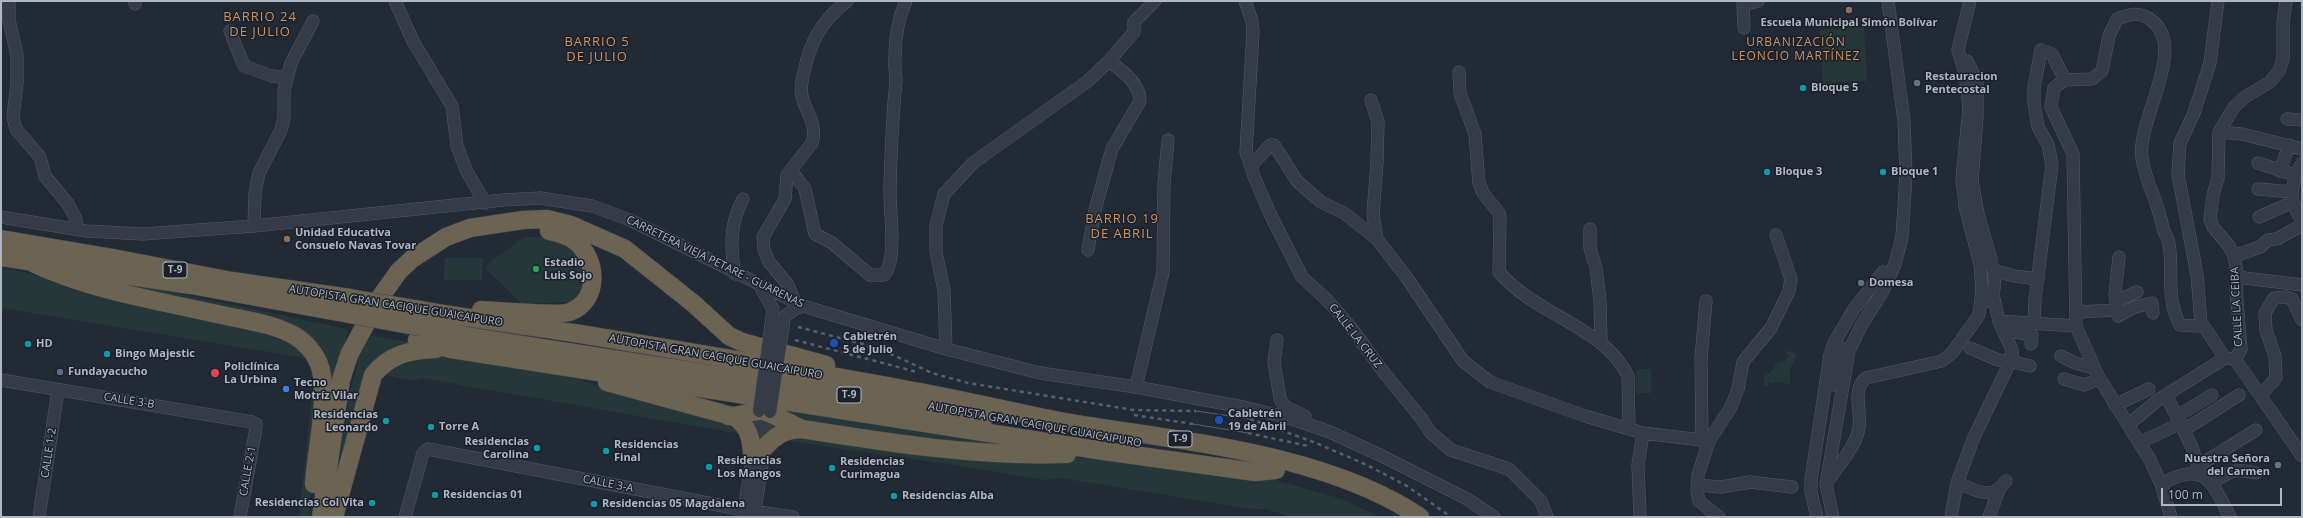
<!DOCTYPE html>
<html>
<head>
<meta charset="utf-8">
<style>
  body { margin:0 }
  #map { position:relative; width:2303px; height:518px; overflow:hidden; background:#222a36; font-family:"Open Sans",sans-serif }
  canvas { display:block }
  .frame { position:absolute; inset:0; border:2px solid #b0b7c3; pointer-events:none }
  .scale { position:absolute; left:2161px; top:488px; width:121px; height:18px; box-sizing:border-box; border:2px solid #b0b7c3; border-top:0; padding-left:5px; font-size:12px; line-height:14px; white-space:nowrap; color:#b0b7c3; -webkit-text-stroke:3px #1b212b; paint-order:stroke }
</style>
</head>
<body>
<div id="map">
<canvas width="2303" height="518"></canvas>
<div class="frame"></div>
<div class="scale">100 m</div>
</div>
<script>
const c = document.querySelector('canvas').getContext('2d');
c.lineJoin = 'round';
function fillPath(path, color) { c.fillStyle = color; c.fill(path, 'evenodd'); }
function stroke(path, color, width, dash) { c.strokeStyle = color; c.lineWidth = width; c.lineCap = dash ? 'butt' : 'round'; c.setLineDash(dash || []); c.stroke(path); }
function label(font, color, halo, rows, align = 'center') {
  c.font = font + ' "Open Sans",sans-serif'; c.lineWidth = 3; c.setLineDash([]); c.textBaseline = 'middle'; c.strokeStyle = halo; c.fillStyle = color; for (const [text, x, y, turn = 0] of rows) {
    c.save(); c.translate(x, y); c.rotate((+turn || 0) * Math.PI / 180); c.textAlign = isNaN(turn) ? turn : align; if (halo) c.strokeText(text, 0, 0); c.fillText(text, 0, 0); c.restore();
  }
}
const green = new Path2D(`
  M1864,27L1867,81L1823,83L1820,30Z
  M524,237C534,237 548,236 558,241C587,253 593,278 572,302L522,304L488,271L486,268L489,263Z
  M445,258H483L482,280H444Z
  M1,267L270,330C288,337 305,344 315,361C325,381 310,488 309,517H299L315,367L300,357L1,308Z
  M108,283H128L348,329L328,423L330,367L315,344Z
  M370,335L415,343L388,354L331,517L349,395L359,358Z
  M1784,350L1797,354L1790,369V384L1774,382V384L1768,383V386H1765V382L1763,381L1765,372L1769,374L1779,361L1781,363L1789,357Z
  M433,353L552,372L699,415L738,424L741,434L421,378L414,381L379,374L383,367Z
  M1636,369H1651V393H1636Z
  M778,406L994,438L1030,451L803,424Z
  M784,434L1050,458H1111L1268,478L1342,499L1380,517H1290L1266,509H1252L1060,478L1043,480L975,468L781,440Z`);
const minor = new Path2D(`
  M9,1V20L17,55V83L13,117L16,129L40,157L45,176L68,204L76,219L77,229
  M395,1L413,41L452,106L457,146L466,170L485,203
  M1245,1L1252,21L1253,32L1246,152L1255,179L1271,216L1302,277L1326,299L1350,326L1385,374L1421,418L1431,433L1451,450L1509,469L1541,501L1547,517
  M2218,1L2210,63L2194,113L2180,143L2178,174L2197,275L2201,322L2225,358L2235,359L2302,456
  M135,4V1
  M1744,28L1743,5L1758,1
  M230,31L244,66L272,76L287,78
  M1967,61L1977,81V118L1972,181L1978,214L1991,259
  M1459,72L1460,93L1475,134L1479,183L1483,193L1499,213L1500,219L1499,272C1535,315 1605,327 1628,376L1629,428
  M1371,100L1378,122L1377,162L1373,214L1377,239L1407,278L1463,361L1490,382L1585,416L1643,433L1709,441
  M2287,119L2302,120
  M2219,132L2242,134L2302,149
  M2258,163L2295,175
  M2302,163C2290,185 2288,200 2302,221
  M1252,165L1270,145H1274L1297,181L1321,202L1344,213L1377,239
  M791,170L805,189L815,234L832,243L870,275H884C898,259 889,209 890,188C891,153 892,117 896,82C896,74 894,65 895,57C895,37 898,19 906,1
  M2280,171L2289,145
  M2258,189L2292,192
  M1,217L86,231L143,234L254,226L503,200L540,198L592,206L630,220L803,306L946,349L1040,373L1136,387L1248,408L1289,418L1330,432L1382,456L1467,499L1494,517
  M2259,217L2293,202
  M254,226L255,193L259,173L281,130L284,118V90L291,63L313,21
  M1590,229V248L1596,268L1600,301L1601,341
  M1088,250L1095,210L1112,149L1140,101C1140,83 1122,71 1109,61
  M1985,253C1995,264 1998,289 1989,301
  M2234,256L2260,247L2268,240L2277,239L2302,225
  M1993,270L2014,276L2038,279
  M735,274C730,247 730,223 743,199
  M2236,277L2302,285
  M760,286L773,309L771,325
  M2116,301L2137,292
  M795,302L788,285L769,262L764,250L763,237L785,199L787,175L812,143C818,125 806,113 802,96C800,88 802,80 804,72C810,42 822,20 847,1
  M2117,310L2118,316L2135,307L2152,303L2153,313
  M2077,312L2117,310L2115,294L2119,257
  M1999,321L2076,326
  M2034,323L2035,299L2052,165L2048,145L2038,127L2034,103V88L2041,50L2052,54L2065,80
  M783,327L784,317L795,309L803,306
  M2005,334L2016,332L2032,335L2031,344
  M1277,340L1274,362L1280,398L1284,406L1305,416
  M1970,348L1998,360L2010,362
  M946,349L944,290L936,252V226L944,194L973,163L1088,81L1109,61L1134,32V22L1155,1
  M2061,356L2075,363L2094,368
  M2012,358L2017,363L2030,366
  M2235,359L2241,349L2236,289L2237,272L2234,256L2229,246L2213,227L2210,219L2213,195L2218,178L2219,132L2234,107L2245,97L2270,82L2279,71L2283,59V23L2286,1
  M2064,379L2084,385L2099,379
  M1,380L252,422L256,424V428L240,517
  M1834,385L1842,348
  M1136,387L1163,272L1164,183L1168,140
  M2166,395L2192,447L2200,474
  M2261,395L2276,378L2275,356L2266,330L2265,313L2274,298L2285,297L2292,299L2302,320
  M2115,405L2149,389
  M2177,416L2212,395
  M2128,425L2158,400L2225,358
  M2184,430L2239,395
  M1702,441L1701,358L1706,301
  M2139,443L2181,423
  M2198,466L2256,430
  M1957,483C1977,490 1991,502 2006,481
  M1826,484C1837,466 1855,449 1859,428C1862,410 1851,391 1866,378L1942,361L1952,353L1979,315L1982,290L1980,264L1965,206L1962,179L1969,108L1965,73L1958,50L1970,1
  M2161,484C2205,460 2211,480 2230,517
  M2211,484C2230,471 2233,468 2256,473
  M1697,485L1721,487L1750,482L1792,487
  M39,517L58,390
  M405,517L423,453L428,449L744,510L793,517
  M743,517L759,411
  M754,517L770,412
  M1640,517L1638,465L1643,433
  M1719,517L1699,501L1697,491L1698,475L1709,441L1731,407L1738,389L1743,362L1771,328L1789,291L1791,279L1776,235
  M1817,517L1811,492V480L1830,355L1834,343L1854,309L1883,272
  M1833,517L1826,484L1849,351L1861,326L1883,291L1895,264L1902,237L1906,175L1904,121L1888,1
  M1951,517L1957,483L1974,437L2012,358V350L1999,321L1993,295
  M1989,517L1999,490
  M2171,517L2161,484L2150,460L2098,376L2076,326L2073,154L2051,107L2054,88L2059,84L2065,80L2092,79L2102,71L2109,36L2117,19C2130,14 2139,11 2151,20C2189,48 2136,120 2142,158C2145,181 2158,202 2162,224C2163,231 2168,238 2169,244C2174,273 2165,296 2180,325L2198,326L2201,322`);
const highway = new Path2D(`
  M1,239L113,258L232,281L350,298
  M1,257L191,285L349,314
  M33,263C90,290 155,300 217,314C243,320 273,323 295,336C305,342 315,353 319,364C330,392 316,452 314,484
  M421,310C472,319 523,325 574,333C684,351 794,369 903,389C957,398 1011,412 1065,422C1177,441 1323,452 1420,517
  M481,310C497,311 560,316 570,312C600,300 598,259 575,241C568,235 558,233 549,231
  M420,327L484,339L985,417
  M417,340L451,349L1104,451L1255,472L1276,470
  M607,382L735,417C748,426 751,437 752,453
  M728,416C743,416 747,412 759,411C767,410 793,425 802,429
  M764,448C775,436 785,429 802,429C890,443 978,457 1067,454
  M321,517L341,380L349,355L379,299L399,271L412,259L446,237L470,228L523,220L547,219L571,225L625,249L694,304L729,336L742,342L826,365
  M334,517L373,375C390,354 410,350 436,349`);
const tram = new Path2D(`
  M1196,411L1250,419
  M1193,424L1248,433`);
const rail = new Path2D(`
  M798,327L878,348L932,373L968,383L1134,410L1196,411
  M795,340L917,372
  M1134,415L1193,424
  M1250,419L1316,443L1367,465L1407,486L1451,517
  M1248,433L1308,446`);
const minorBridge = new Path2D(`
  M759,411L771,325
  M770,412L783,327`);
const highwayBridge = new Path2D(`
  M350,298L421,310
  M349,314L420,327`);
const markers = [
  [1849,10,4,"#8d6e63"],
  [1917,83,4,"#6b7280"],
  [1803,88,4,"#0f9aa8"],
  [1767,172,4,"#0f9aa8"],
  [1883,172,4,"#0f9aa8"],
  [287,239,4,"#8d6e63"],
  [536,269,4,"#2e9e5b"],
  [1861,283,4,"#5c6f8a"],
  [834,343,5,"#1a4fb4"],
  [28,344,4,"#0f9aa8"],
  [107,354,4,"#0f9aa8"],
  [60,372,4,"#5c6f8a"],
  [215,373,5,"#e0444e"],
  [286,389,4,"#3f7fe0"],
  [1219,420,5,"#1a4fb4"],
  [386,421,4,"#0f9aa8"],
  [431,427,4,"#0f9aa8"],
  [537,448,4,"#0f9aa8"],
  [606,451,4,"#0f9aa8"],
  [2278,465,4,"#6b7280"],
  [709,467,4,"#0f9aa8"],
  [832,468,4,"#0f9aa8"],
  [435,495,4,"#0f9aa8"],
  [894,496,4,"#0f9aa8"],
  [372,503,4,"#0f9aa8"],
  [594,504,4,"#0f9aa8"]
];
const shields = [
  [175,270,24],
  [849,395,24],
  [1180,439,24]
];
const shieldNames = [
  ["T-9",175,270],
  ["T-9",849,395],
  ["T-9",1180,439]
];
const poiNames = [
  ["Escuela Municipal Simón Bolívar",1849,23,"center"],
  ["Restauracion",1925,77],
  ["Pentecostal",1925,90],
  ["Bloque 5",1811,88],
  ["Bloque 3",1775,172],
  ["Bloque 1",1891,172],
  ["Unidad Educativa",295,233],
  ["Consuelo Navas Tovar",295,246],
  ["Estadio",544,263],
  ["Luis Sojo",544,276],
  ["Domesa",1869,283],
  ["Cabletrén",843,337],
  ["5 de Julio",843,350],
  ["HD",36,344],
  ["Bingo Majestic",115,354],
  ["Policlínica",224,367],
  ["La Urbina",224,380],
  ["Fundayacucho",68,372],
  ["Tecno",294,383],
  ["Motríz Vilar",294,396],
  ["Cabletrén",1228,414],
  ["19 de Abril",1228,427],
  ["Residencias",378,415,"right"],
  ["Leonardo",378,428,"right"],
  ["Torre A",439,427],
  ["Residencias",529,442,"right"],
  ["Carolina",529,455,"right"],
  ["Residencias",614,445],
  ["Final",614,458],
  ["Nuestra Señora",2270,459,"right"],
  ["del Carmen",2270,472,"right"],
  ["Residencias",717,461],
  ["Los Mangos",717,474],
  ["Residencias",840,462],
  ["Curimagua",840,475],
  ["Residencias 01",443,495],
  ["Residencias Alba",902,496],
  ["Residencias Col Vita",364,503,"right"],
  ["Residencias 05 Magdalena",602,504]
];
const streetNames = [
  ["CARRETERA VIEJA PETARE - GUARENAS",715,262,26],
  ["AUTOPISTA GRAN CACIQUE GUAICAIPURO",396,306,9],
  ["CALLE LA CEIBA",2237,307,-93],
  ["CALLE LA CRUZ",1355,336,52],
  ["AUTOPISTA GRAN CACIQUE GUAICAIPURO",716,357,10],
  ["CALLE 3-B",129,401,9],
  ["AUTOPISTA GRAN CACIQUE GUAICAIPURO",1035,425,10],
  ["CALLE 1-2",49,453,-81],
  ["CALLE 2-1",248,471,-80],
  ["CALLE 3-A",608,484,11]
];
const neighbourhoodNames = [
  ["URBANIZACIÓN",1796,43],
  ["LEONCIO MARTÍNEZ",1796,57]
];
const quarterNames = [
  ["BARRIO 24",260,17],
  ["DE JULIO",260,32],
  ["BARRIO 5",597,42],
  ["DE JULIO",597,57],
  ["BARRIO 19",1122,219],
  ["DE ABRIL",1122,234]
];
fillPath(green, '#253738');
stroke(minor, '#535a65', 13);
stroke(highway, '#404752', 19);
stroke(minor, '#353c47', 12);
stroke(highway, '#6c6353', 18);
stroke(tram, '#57606e', 1);
stroke(rail, '#57606e', 2.5, [4, 4]);
stroke(minorBridge, '#535a65', 13, []);
stroke(highwayBridge, '#404752', 19, []);
stroke(minorBridge, '#353c47', 12);
stroke(highwayBridge, '#6c6353', 18);
for (const [x, y, r, color] of markers) { const dot = new Path2D(); dot.arc(x, y, r, 0, 2 * Math.PI); c.fillStyle = color; c.fill(dot); stroke(dot, '#1b212b', 1.5); }
for (const [x, y, w] of shields) { const box = new Path2D(); box.roundRect(x - w / 2, y - 8, w, 16, 3); c.fillStyle = '#1b212b'; c.fill(box); stroke(box, '#b0b7c3', 1); }
label('bold 10px', '#b0b7c3', null, shieldNames);
label('bold 11px', '#b0b7c3', '#1b212b', poiNames, 'left');
label('11px', '#b0b7c3', '#1b212b', streetNames);
c.letterSpacing = '1px';
label('12px', '#cb9163', '#1b212b', neighbourhoodNames);
c.letterSpacing = '0px';
c.letterSpacing = '1px';
label('13px', '#cb9163', '#1b212b', quarterNames);
c.letterSpacing = '0px';
</script>
</body>
</html>
